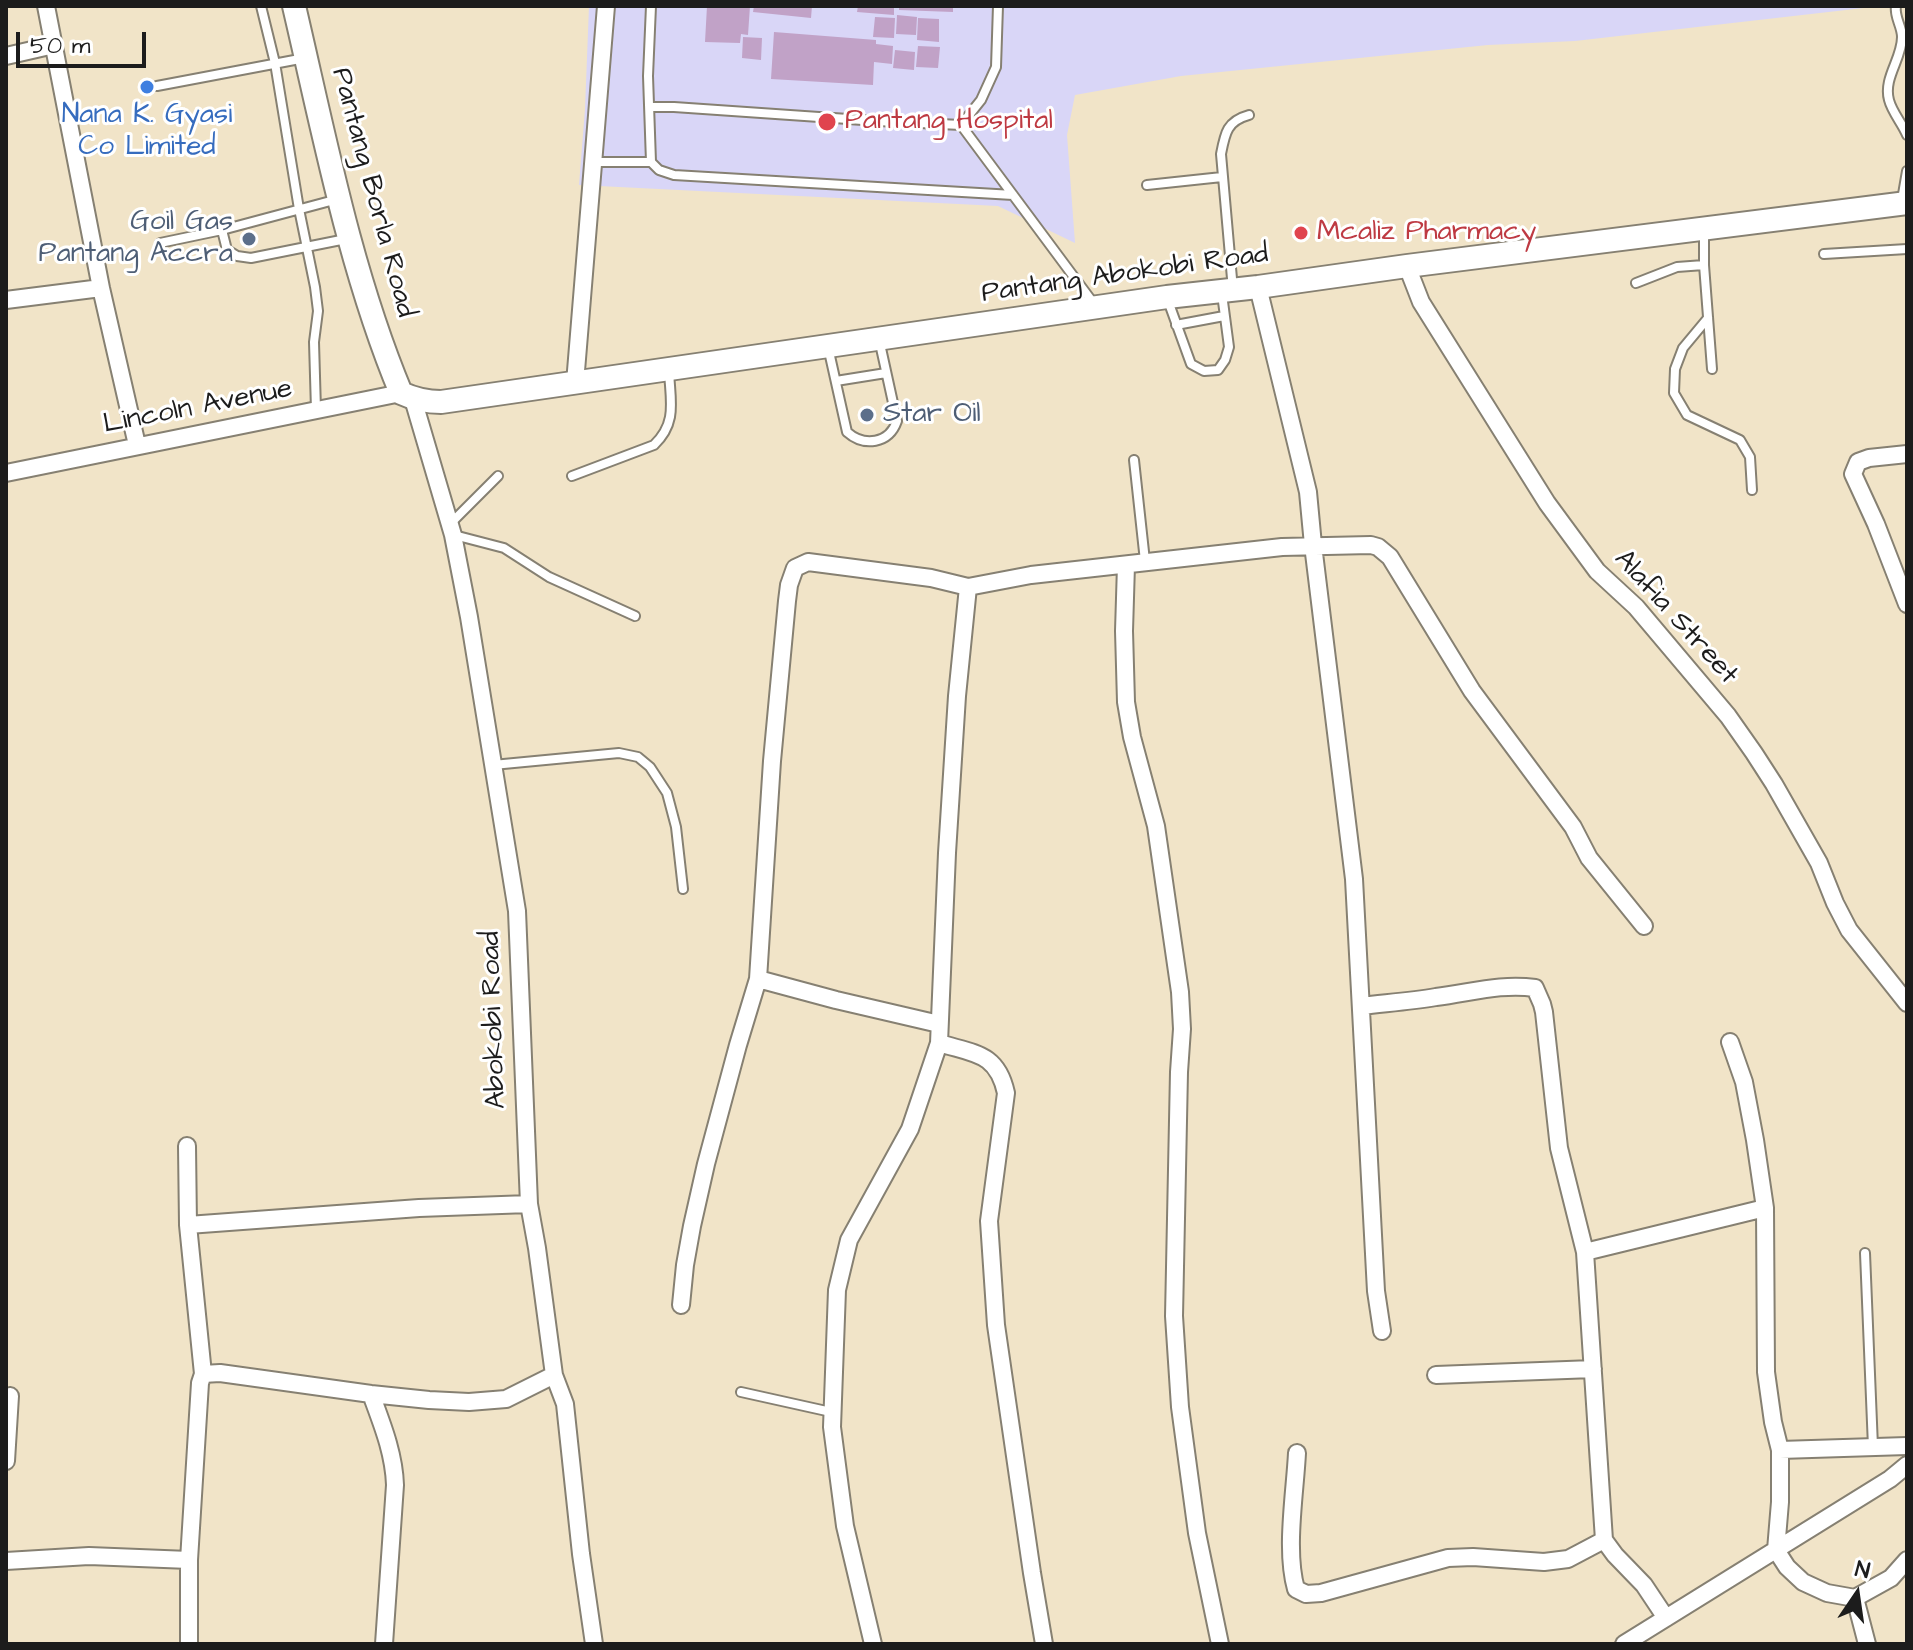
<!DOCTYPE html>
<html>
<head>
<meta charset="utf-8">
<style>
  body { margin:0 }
  #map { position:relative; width:1913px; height:1650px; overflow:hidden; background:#f1e4c8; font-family:"Architects Daughter",sans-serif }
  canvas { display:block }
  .frame { position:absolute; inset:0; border:8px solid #1c1c1c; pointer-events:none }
  .north { position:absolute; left:1817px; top:1554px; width:80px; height:80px; -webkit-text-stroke:6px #fff; paint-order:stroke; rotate:13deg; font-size:22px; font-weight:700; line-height:32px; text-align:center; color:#1c1c1c }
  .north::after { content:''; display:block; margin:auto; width:28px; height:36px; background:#1c1c1c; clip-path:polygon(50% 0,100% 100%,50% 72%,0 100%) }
  .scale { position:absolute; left:16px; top:32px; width:130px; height:36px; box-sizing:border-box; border:4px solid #1c1c1c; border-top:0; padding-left:10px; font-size:24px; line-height:28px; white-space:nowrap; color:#1c1c1c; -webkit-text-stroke:6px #fff; paint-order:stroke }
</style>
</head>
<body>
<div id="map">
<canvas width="1913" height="1650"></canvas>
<div class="frame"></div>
<div class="north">N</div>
<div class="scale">50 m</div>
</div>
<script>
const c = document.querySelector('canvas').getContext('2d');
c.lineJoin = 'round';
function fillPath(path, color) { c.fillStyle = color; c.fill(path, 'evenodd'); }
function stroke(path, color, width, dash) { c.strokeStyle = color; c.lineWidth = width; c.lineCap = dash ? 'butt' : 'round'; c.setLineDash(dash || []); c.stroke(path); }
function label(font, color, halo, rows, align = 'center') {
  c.font = font + ' "Architects Daughter",sans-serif'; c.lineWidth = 6; c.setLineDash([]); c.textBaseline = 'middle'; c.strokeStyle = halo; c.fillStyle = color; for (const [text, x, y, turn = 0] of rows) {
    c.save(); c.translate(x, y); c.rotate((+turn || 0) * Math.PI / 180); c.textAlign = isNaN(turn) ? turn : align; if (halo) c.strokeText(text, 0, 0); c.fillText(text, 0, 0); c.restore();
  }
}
const built = new Path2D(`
  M589,6H1881L1575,41L1488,45L1181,76L1075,95L1067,135L1075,243L998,206L579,185L585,109Z`);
const building = new Path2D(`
  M707,6H750L748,35L741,34L740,43L705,42Z
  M754,6H812L811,18L753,12Z
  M858,6H894V15L857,12Z
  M899,6H953V12L899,10Z
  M897,15L917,17L916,35L896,34Z
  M875,17L895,18L894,38L873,37Z
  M918,18L939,19V42L917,40Z
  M774,32L876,40V44L893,46L892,64L874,62L873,85L771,79Z
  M743,37L762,38L761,60L742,58Z
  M918,46L940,47L938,68L916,67Z
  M895,50L915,52L914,70L893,68Z`);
const lane = new Path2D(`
  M261,6L275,63L299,209L315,287L318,311L314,342L316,410
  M651,6L648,76L651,162L659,170L674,175L1013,195
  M1896,6C1894,17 1902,26 1902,37C1902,59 1883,78 1889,100C1892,112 1902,123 1907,135
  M157,86L305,58
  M650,107H674L877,121L961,125
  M961,125L1094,304
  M961,125L981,100L996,67L998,6
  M594,162H651
  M1147,185L1222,177
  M1902,200L1907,171
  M222,230L227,250L237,256L251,258L346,239
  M1704,230V265L1712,369
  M160,243L222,230L338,199
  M1824,254L1907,249
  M1636,283L1677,267L1704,265
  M1233,290L1221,154C1225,133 1227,121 1249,115
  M1167,298L1191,364L1204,371L1218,370L1225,360L1229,347L1222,294
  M1708,318L1683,348L1675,369L1674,393L1687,415L1740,440L1750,457L1752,490
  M1176,325L1224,316
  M828,347L847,432C864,447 889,444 897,421L879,339
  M836,381L886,373
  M1134,460L1145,561
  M572,476L654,445C678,422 670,400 669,370
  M451,523L498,476
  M454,535L504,548L549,577L635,616
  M493,765L619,753L638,757L650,767L667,793L676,827L683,889
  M1865,1253L1873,1447
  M741,1392L831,1412`);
const street = new Path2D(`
  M46,6L101,288L137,445
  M6,56L54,45
  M1407,266L1421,302L1547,503L1597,571L1636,607L1728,716L1754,753L1774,784L1819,863L1835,903L1849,930L1907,1003
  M1258,287L1308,492L1313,545L1354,879L1376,1291L1382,1331
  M6,300L101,288
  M575,383L606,6
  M413,399L453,535L469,617L517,911L529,1204L537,1248L554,1375L565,1404L581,1554L594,1644
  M1907,454L1869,458L1858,462L1853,474L1876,524L1907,604
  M6,473L401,393
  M1126,565L1124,631L1126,702L1132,737L1156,826L1180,992L1182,1029L1179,1072L1174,1316L1180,1407L1197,1533L1220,1644
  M758,979L836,1000L939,1024
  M1362,1006C1387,1003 1412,1001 1436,997C1470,993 1501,983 1535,988L1542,1004L1544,1012L1559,1148L1585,1252L1604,1540L1615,1555L1644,1585L1666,1618
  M1730,1042L1744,1082L1755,1140L1765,1208L1766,1372L1773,1422L1780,1450V1502L1776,1550L1787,1567L1803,1582L1827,1593L1855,1598L1891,1578L1907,1560
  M939,1043C974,1054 997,1052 1006,1093L989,1221L996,1325L1032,1573L1044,1644
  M187,1146L188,1225L203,1374L200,1383L189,1560V1644
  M188,1225L419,1208L529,1204
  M1585,1252L1765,1208
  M681,1305L685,1265L692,1226L706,1164L738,1045L758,979L772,761L787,601L789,585L795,568L808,562L931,578L968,587L1031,575L1282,547L1371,545L1378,547L1390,557L1472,691L1573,827L1589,858L1644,926
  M203,1374L220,1373L371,1394L429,1400L469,1402L506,1399L554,1375
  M1436,1375L1593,1369
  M371,1394C382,1424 394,1453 395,1485L384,1644
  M1780,1450L1907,1446
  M1297,1453C1295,1493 1285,1551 1296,1589L1306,1594L1321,1593L1448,1558L1473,1557L1544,1562L1568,1559L1604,1540
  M6,1461L10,1396
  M6,1561L89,1556L189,1560
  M1855,1598L1867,1644
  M873,1644L845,1526L832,1427L837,1290L849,1240L910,1129L939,1043L947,853L957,696L968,587
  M1624,1644L1890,1479L1907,1465`);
const secondary = new Path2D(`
  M294,6C324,134 350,271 401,393C414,399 426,402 441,402L1167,297L1258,287L1407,266L1907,203`);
const markers = [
  [147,87,8,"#3f7fe0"],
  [827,122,10,"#e0444e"],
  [1301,233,8,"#e0444e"],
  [249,239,8,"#5c6f8a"],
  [867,415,8,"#5c6f8a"]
];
const shopNames = [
  ["Nana K. Gyasi",147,116],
  ["Co Limited",147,148]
];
const healthNames = [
  ["Pantang Hospital",845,122],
  ["Mcaliz Pharmacy",1317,233]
];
const streetNames = [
  ["Pantang Borla Road",372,193,75],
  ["Pantang Abokobi Road",1125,275,-8],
  ["Lincoln Avenue",198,408,-11],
  ["Alafia Street",1675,618,48],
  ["Abokobi Road",495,1020,-92]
];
const serviceNames = [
  ["Goil Gas",233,223],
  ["Pantang Accra",233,255],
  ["Star Oil",883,415,"left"]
];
fillPath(built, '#d9d6f7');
fillPath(building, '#c1a2c7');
stroke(lane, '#868072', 12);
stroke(street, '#868072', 20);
stroke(secondary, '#868072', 26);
stroke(lane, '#fff', 8);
stroke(street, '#fff', 16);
stroke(secondary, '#fff', 22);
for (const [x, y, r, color] of markers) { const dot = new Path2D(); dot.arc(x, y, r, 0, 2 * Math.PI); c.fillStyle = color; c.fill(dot); stroke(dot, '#fff', 3); }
label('28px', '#366cbe', '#fff', shopNames);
label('28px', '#be3a42', '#fff', healthNames, 'left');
label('28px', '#1c1c1c', '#fff', streetNames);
label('28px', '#4e5e75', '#fff', serviceNames, 'right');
</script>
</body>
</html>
